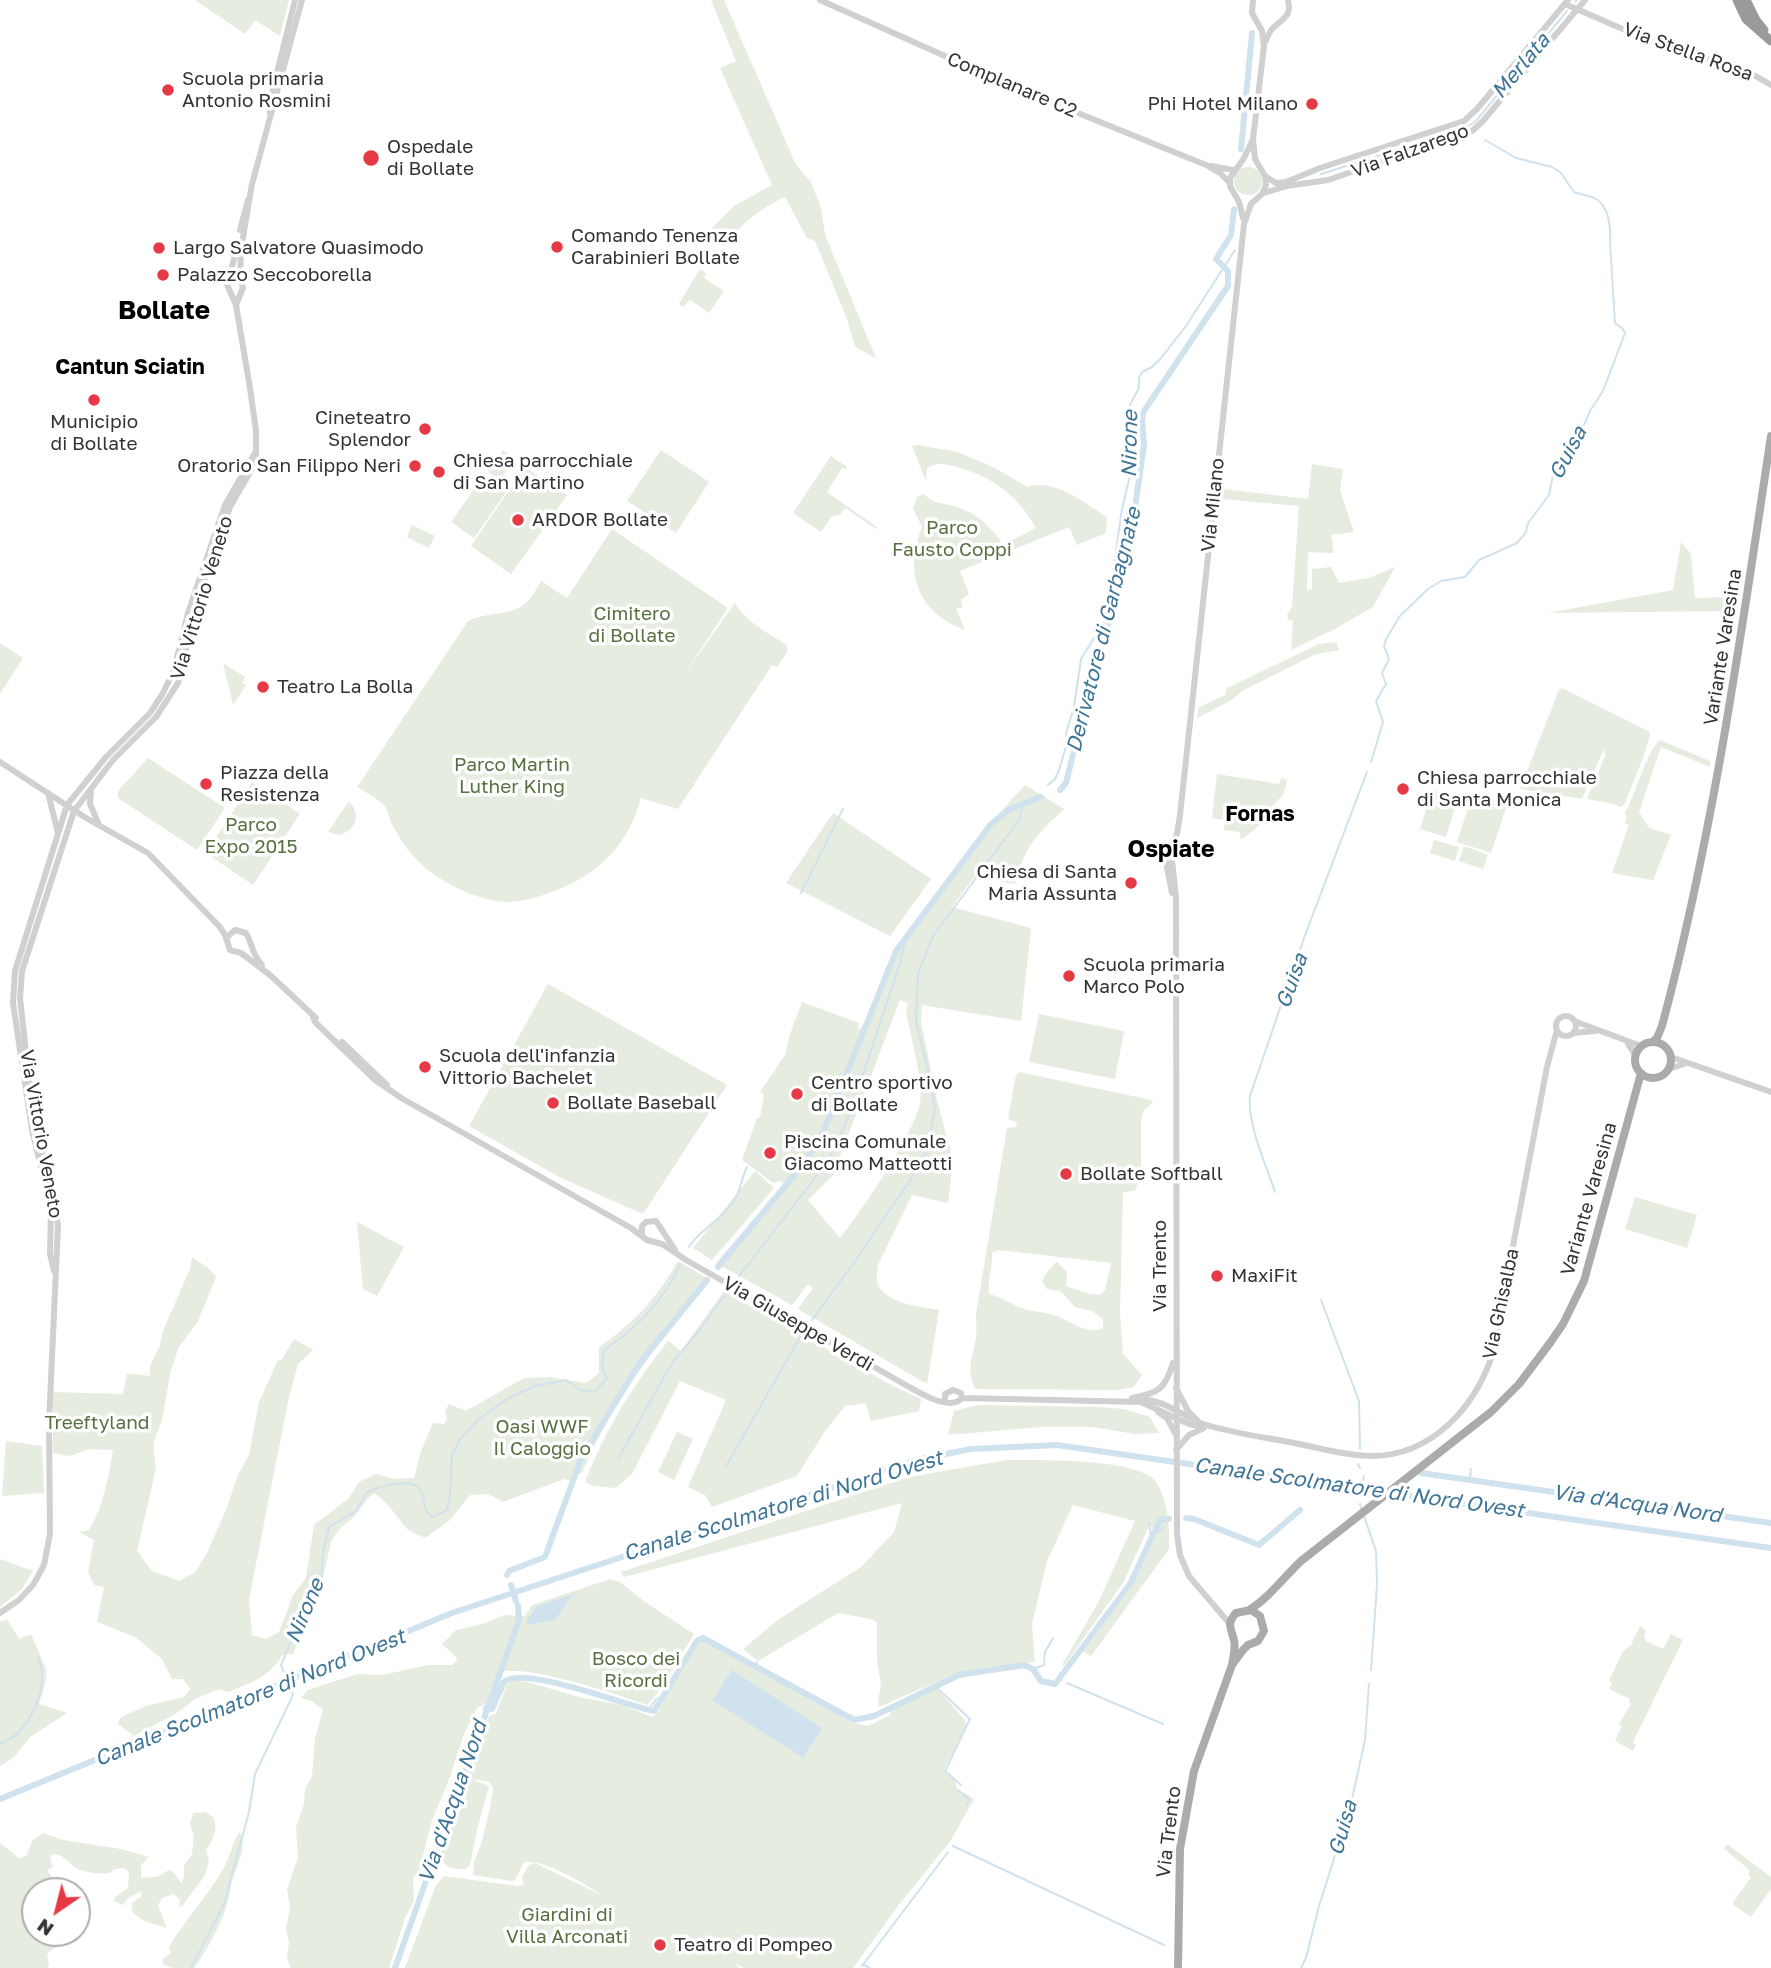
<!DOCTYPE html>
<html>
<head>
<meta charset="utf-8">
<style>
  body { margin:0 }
  #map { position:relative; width:1771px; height:1968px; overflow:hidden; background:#fff; font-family:"Golos Text",sans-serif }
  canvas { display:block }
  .north { position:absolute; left:21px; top:1877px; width:70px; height:70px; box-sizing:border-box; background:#fff; border:2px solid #adadad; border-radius:50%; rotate:215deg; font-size:19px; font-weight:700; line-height:28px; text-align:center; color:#333 }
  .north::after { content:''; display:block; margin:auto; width:24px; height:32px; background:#e63946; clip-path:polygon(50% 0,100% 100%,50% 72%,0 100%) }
</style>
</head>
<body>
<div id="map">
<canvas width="1771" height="1968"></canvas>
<div class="north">N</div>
</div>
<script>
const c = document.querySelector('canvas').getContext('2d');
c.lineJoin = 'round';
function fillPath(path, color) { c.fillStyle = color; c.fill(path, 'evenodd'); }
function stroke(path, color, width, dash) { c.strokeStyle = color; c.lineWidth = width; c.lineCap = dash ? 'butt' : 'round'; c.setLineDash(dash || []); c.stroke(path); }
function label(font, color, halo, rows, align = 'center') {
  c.font = font + ' "Golos Text",sans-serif'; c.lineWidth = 7; c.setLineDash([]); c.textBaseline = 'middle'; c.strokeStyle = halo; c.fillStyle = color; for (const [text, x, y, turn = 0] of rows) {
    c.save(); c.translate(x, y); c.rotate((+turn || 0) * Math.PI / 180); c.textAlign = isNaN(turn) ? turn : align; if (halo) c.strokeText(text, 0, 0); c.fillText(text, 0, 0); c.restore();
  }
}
const green = new Path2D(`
  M195,0H289L280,36L255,20L245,34Z
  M711,0H724L796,165L811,182L821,208L825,235L876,358L855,347L847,319L815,241L807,238L785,197C760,208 744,222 727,243L709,231L734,206L772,185L720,68L736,61Z
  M1234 181a14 14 0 1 1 28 0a14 14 0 1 1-28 0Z
  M700,269L706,273L704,278L724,291L709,313L690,300L683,307L679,304Z
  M918,445L958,452L993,467L1027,487C1054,478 1084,503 1107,517L1106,533L1077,545L1069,527L960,571L969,594L961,600L962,608H956L965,630C918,614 903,571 922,527L913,508L917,497L924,494C934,505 947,503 960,508C979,515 992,528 1003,545L1036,528C1018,495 990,475 953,466C944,464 934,462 927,469L926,481L912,446Z
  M503,450L515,458L500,480L488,472Z
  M661,450L709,482L676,533L627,501Z
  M831,456L847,467L846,469L842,468L827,492L877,527L876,529L845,508L840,515L832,516L821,532L793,513Z
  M1312,464L1343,469L1340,490L1354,532L1331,535L1334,553L1308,552L1307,590L1312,589V569L1331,567L1339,583L1369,578L1395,567L1373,607L1335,629L1291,650L1293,621L1288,620L1287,615L1292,607L1299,506L1222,499L1223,489L1308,499Z
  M525,467L567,495L511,574L471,546Z
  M484,475L507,491L474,538L451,522Z
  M412,525L435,536L429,548L407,537Z
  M612,529L728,608L681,679L735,603C747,623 768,633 787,645V652L777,667L772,665L678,809L641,798C629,846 594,878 549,893C532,899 514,904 496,901C472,897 448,885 428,870C413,858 401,842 392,824C389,819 388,810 384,805C377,798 365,792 357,787L468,621C487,611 514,617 528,601C533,595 537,588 541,581L567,598Z
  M1681,542L1691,554L1695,598L1734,597L1731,611L1548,613L1673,590Z
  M1336,642L1339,650L1316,654L1242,691L1232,700L1197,718L1199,707L1225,695L1227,688L1319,644Z
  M0,643L23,658L0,694Z
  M223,663L245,677L242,683L246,685L233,705Z
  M1562,688L1650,732C1651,741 1630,790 1625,803L1621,807L1614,804L1587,799L1605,756L1604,749L1582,799L1520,789L1559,690Z
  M1660,740L1710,761V767L1661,747L1639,812L1649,828L1671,835L1653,880L1612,873L1629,825L1625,824L1627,818L1625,813C1635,796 1647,750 1660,740Z
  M148,758L225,808L197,850L118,798V791Z
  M1217,774L1279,784L1281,778L1287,780L1283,795L1269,809L1273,814L1241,840L1240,832L1224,830L1225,820L1212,818Z
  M252,782L300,814L253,885L206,853Z
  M1025,785L1064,809C1038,833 1023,848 1015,884L974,877L952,907L1031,928L1021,1021L922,1005L921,1022L937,1100L953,1160L948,1203L912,1195L878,1265C877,1273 875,1281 880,1288C891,1304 921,1307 939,1310L927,1384L798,1309L813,1288L808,1284L792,1305L716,1263L784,1184L781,1181L773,1183L742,1160L757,1118H760L764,1095L760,1092L786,1053L789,1037L802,1002L859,1023L858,1030L868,1020L895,950L984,830ZM900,1000L908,1003L906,1012C910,1035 924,1081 920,1103C915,1132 860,1214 840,1238L808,1200L833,1175Z
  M1432,790L1458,798L1446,837L1420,829Z
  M1473,793L1507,805L1491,853L1457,842Z
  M349,801C361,814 357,830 339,835L328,832Z
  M833,813L931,879L890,936L786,883Z
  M1434,840L1459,847L1455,861L1430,853Z
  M1464,846L1488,855L1483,869L1459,861Z
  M548,984L727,1085L643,1214L561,1178L469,1126Z
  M1039,1014L1124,1031L1115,1079L1029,1062Z
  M1019,1072L1151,1100L1153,1103L1143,1111L1141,1120V1176L1135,1191L1123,1192L1120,1313L1123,1354L1142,1375L1134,1387L1117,1390L976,1389C965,1371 973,1357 976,1338C977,1330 976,1321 976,1314L1007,1128L1016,1127L1017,1122L1008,1119L1016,1075ZM999,1250L1111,1263L1105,1290L1100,1295L1089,1294L1066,1286L1067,1272L1057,1262L1049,1269L1042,1281L1047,1289L1060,1291L1075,1307L1092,1311L1103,1319V1328C1087,1335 1071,1322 1057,1316C1046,1312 1035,1312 1024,1309C1012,1305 1002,1297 989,1294C987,1280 993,1267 992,1253Z
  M755,1171L774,1188L712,1260L693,1248Z
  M1635,1197L1697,1215L1687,1248L1625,1229Z
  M357,1222L404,1247L377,1296L363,1289Z
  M192,1257L208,1268L216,1277L198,1321L179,1347L171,1369L162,1420L153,1444L156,1468L137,1551L152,1571L179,1581L195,1572L207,1553L226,1510L238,1475L249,1455L259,1402L278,1360L281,1361L294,1339L313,1350L298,1364L289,1397L249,1599L252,1635L266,1639L279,1632L293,1595L306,1578L314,1525L349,1498L359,1482L376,1474L395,1479L414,1478L421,1451L433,1423L444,1424L447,1419L445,1411L449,1404L466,1411L524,1378L550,1377L586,1383L599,1373V1347C632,1325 659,1296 678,1261L710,1280C661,1340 612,1400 582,1473L575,1475L572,1481L564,1479L503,1502L488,1494L470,1495L449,1521L425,1538L407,1529L389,1506L375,1493L369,1497L354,1517L341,1527L331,1541L323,1578L310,1618L293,1654H283C270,1677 251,1683 228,1692L219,1689L195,1699L177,1713L134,1736L118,1724L121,1717L146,1706L184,1697L190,1689L183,1679H172L162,1659L135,1637L97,1622L104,1587L94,1585L88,1572L94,1540L79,1532L89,1530C104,1506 108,1478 113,1450L89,1449L70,1456L53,1453V1392L123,1394L127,1373L150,1376V1366L160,1345L163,1331L190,1269Z
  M724,1291L893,1386L921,1399L919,1411L871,1421L866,1403L845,1406L825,1431L797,1476L712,1507L705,1495L688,1487L726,1400L680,1381L632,1474L616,1488L594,1486L585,1482C605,1430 633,1385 668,1341L681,1351Z
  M978,1405L1099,1407L1124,1409L1150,1417L1159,1433L1135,1434L1092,1427H1042L948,1435L954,1411Z
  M677,1432L693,1439L674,1480L658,1472Z
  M6,1441L42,1446L44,1493L2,1496Z
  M1007,1460C1036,1460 1138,1458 1155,1481C1168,1498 1170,1529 1169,1549L1091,1656L1083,1652L1132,1586L1159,1530L1149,1526L1124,1581L1064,1666L1062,1665L1098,1603L1135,1521L1073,1505L1047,1561L1032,1624L1035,1662L957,1673L879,1707L878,1701L881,1686L877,1659V1622L871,1619L838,1613L758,1661L743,1649L779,1619L861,1567L894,1532L902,1503L624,1577L621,1572L909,1477Z
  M0,1559L33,1571L22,1589L0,1607Z
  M610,1579L620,1582L645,1602L694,1634L659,1691L647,1705C616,1694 528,1664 498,1672L487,1703L477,1708L464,1734L447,1785L432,1820L419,1871L413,1878L414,1901L405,1918L389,1968H291L287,1959L289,1942L286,1929L290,1908L287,1889L298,1858L296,1827L304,1804L305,1789L312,1776L315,1739L323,1709L311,1701L301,1698L308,1690L357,1674L382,1675L429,1665H452L458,1659L442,1644L456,1630L483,1624L504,1615L525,1616L532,1605Z
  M7,1619L19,1639L31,1634L46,1669V1681L39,1704L67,1713L30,1737L14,1757L0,1766V1622Z
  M1640,1626L1646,1630L1644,1636L1646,1641L1663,1649L1671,1634L1683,1640L1633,1742L1636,1745L1633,1751L1615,1741L1622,1726L1619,1724L1631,1704L1629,1702L1630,1699L1609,1689L1612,1683L1609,1681L1623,1651L1631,1645Z
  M702,1640L779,1680L852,1723L868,1726L890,1715L891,1709L936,1688L965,1720L966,1727L943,1771L955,1780L957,1789L974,1799L951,1840L898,1906L853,1968H744L734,1963L740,1968H405L436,1885L444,1876L517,1886L524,1885L522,1877L529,1865L535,1863L601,1895C585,1883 543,1859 524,1862L515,1880L512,1881L473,1875L474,1863L482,1841L490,1808L493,1789L490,1782L471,1779L489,1786L477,1830L470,1865L466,1869C451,1869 445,1869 440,1854L465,1780L469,1779L466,1777L489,1716L496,1714L507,1684L516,1680L531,1683L583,1698L622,1705L652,1717L657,1713L680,1672ZM732,1671L822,1728L803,1758L713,1700Z
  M205,1812L213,1817C219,1828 213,1840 206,1850L209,1861L205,1875L183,1905L179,1907L180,1900L174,1894L162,1898L158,1905L167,1928L144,1921L132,1912V1903L142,1896L141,1891L128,1898L123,1905L114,1901L115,1897L128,1888L129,1872L125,1868L114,1869L110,1873C99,1874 80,1873 72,1865C65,1859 63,1855 53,1854L50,1858L53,1867L47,1870L55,1882V1886L62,1891H35V1933H69L67,1937L47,1954L49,1965L47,1968H0V1843L19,1858L26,1856L33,1840L43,1833L63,1840L121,1849L149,1857L141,1865V1878L157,1877L169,1870L174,1873L181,1883L184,1878V1866L192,1854L194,1836L190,1824L193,1813Z
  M239,1832C249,1844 237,1865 233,1878C230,1887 230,1896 227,1905C220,1926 207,1950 194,1968H173L163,1964V1959L171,1953L169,1947C184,1921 205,1899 221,1873C229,1860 232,1845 239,1832Z
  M1727,1844L1771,1877V1889L1751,1917L1732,1904L1751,1877L1748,1874L1750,1870L1724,1849Z`);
const water = new Path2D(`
  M577,1593L570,1598L555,1620L527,1625L526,1621L537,1606Z
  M732,1670L822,1728L803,1758L712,1700Z`);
const stream = new Path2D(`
  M1575,2L1577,0
  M1321,174L1465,128L1475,122L1567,11
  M1371,762L1383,722L1376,701L1386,684L1382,673L1389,659L1384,646L1386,639L1400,616L1428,589L1441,581L1465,577L1479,560L1517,543L1526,532L1528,523L1549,495L1553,475L1564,465L1566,451L1584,425L1590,411L1603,391L1625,333L1622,328L1615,323L1610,241C1611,227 1609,207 1596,199C1590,195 1581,195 1574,192L1561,173L1552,167L1516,158L1485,140
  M1048,785L1055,779L1059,770L1067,743L1066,733L1074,707L1081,659L1106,619L1122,509L1133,463L1134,442L1127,428L1126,412L1139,388V378L1142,372L1152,367L1161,358L1186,326L1235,250
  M801,893L843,809
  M1275,1192C1266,1165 1247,1123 1250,1096L1304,938L1367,772
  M689,1247C698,1232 713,1225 725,1212C741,1196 739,1185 747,1167
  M737,1279L815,1178L835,1148L850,1113L900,963L906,938
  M1321,1300L1359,1401L1360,1449
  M812,1320L853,1264L909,1182L927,1151L935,1109L930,1078L916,1021L918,973L933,936L1019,820L1023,804
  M618,1459L672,1363L698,1332L728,1291
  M1358,1464L1360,1468
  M726,1466L802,1334
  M1470,1479L1471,1469
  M1361,1495L1364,1476
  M1360,1504L1362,1511
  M1364,1516L1376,1551L1377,1585L1371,1670
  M1149,1523L1151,1539
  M1153,1535L1164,1527
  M755,1665L757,1662
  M1033,1669L1044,1665L1045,1652L1053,1638
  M1060,1679L1062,1680
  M1067,1683L1163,1724
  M935,1686L970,1719L945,1771L961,1785
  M648,1710L657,1698
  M848,1718L850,1715
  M0,1744C7,1740 14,1738 19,1732C36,1714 49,1680 38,1657
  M958,1790L969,1799L966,1805
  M953,1846L1164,1945
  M864,1965L870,1968
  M862,1966L948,1852
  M191,1968L224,1904L249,1812L255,1774L293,1695L281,1665L306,1606L321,1580L323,1552L329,1527L356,1511L367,1492C380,1487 416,1474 422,1494C426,1505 422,1511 433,1517L447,1510L450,1496L452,1455L461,1438L480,1418L509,1398L535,1386L566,1380L580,1390L594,1392L607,1378L602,1368L604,1350C636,1329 664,1300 680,1265
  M1301,1968L1306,1958L1319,1906L1350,1808L1365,1740L1369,1684`);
const canal = new Path2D(`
  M1241,149L1252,33
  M1060,790L1066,783L1091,681L1115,603L1133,521L1144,445L1142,419L1144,411L1228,286V271L1216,259L1231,235L1234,209
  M718,1267L800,1168L820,1140L896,951L991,824L1010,809L1041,797
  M1421,1473L1771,1523
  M1186,1518L1194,1519L1259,1545L1300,1510
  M507,1575L509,1571L545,1557L581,1459L639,1364L707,1280
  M511,1585L516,1601
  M486,1708L492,1709L504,1682C524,1665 627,1706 654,1711L697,1641L703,1638L854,1720L874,1716L959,1675L1024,1665L1033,1669L1041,1681L1055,1684L1130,1584L1160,1520L1169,1519
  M0,1799L452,1613L916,1460L971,1449L1057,1445L1771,1548
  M395,1968L519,1620L518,1606`);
const minor = new Path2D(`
  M820,0L1014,87L1206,165L1220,173L1229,182
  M1565,4L1662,46L1745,70L1771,85
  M1264,44C1267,39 1269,32 1273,28C1283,18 1292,17 1288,0
  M270,113L269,105L295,0
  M1211,166L1233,170
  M1265,176L1276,183L1286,182L1320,168L1464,121L1477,109L1568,0
  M1264,193L1287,186L1328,180L1472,131L1482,122L1585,0
  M1243,218L1239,202L1230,186V178L1244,158L1252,141
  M240,230L248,200
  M231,271L237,247
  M240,277L241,249L252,184L302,0
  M0,762L86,818L148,853L219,926L225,935L230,950L241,953L270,975L316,1018
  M91,789L90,804L99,825
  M48,793L58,833
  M1171,847L1177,834L1180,815L1244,224L1251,204L1262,194L1266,185L1265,176L1255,159L1253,139L1264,46L1262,31L1252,13L1253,0
  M1171,847L1174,853L1172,860L1176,897L1177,1534L1180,1555L1189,1576L1229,1623
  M1166,862L1172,893
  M1166,862L1159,858L1158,851L1163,846L1171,847
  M226,938L235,930L246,933C253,944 250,951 262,965
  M1556 1026a10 10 0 1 1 20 0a10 10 0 1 1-20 0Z
  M313,1017L315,1022L375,1080L403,1099L631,1228L647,1240L662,1244L686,1260L911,1388C924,1395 950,1411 962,1398
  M1574,1021L1641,1046
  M1573,1033L1595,1031
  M342,1042L387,1085
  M1628,1044L1636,1056
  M1671,1057L1771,1092
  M1669,1069L1684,1064
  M642,1235V1226L646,1222L656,1221L675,1250
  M54,1271L50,1254L51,1208L32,1130L13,1003L15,971L67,805L106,757L150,713L163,693L174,670L188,613L225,505L255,453
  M1176,1388L1188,1411L1200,1423C1230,1433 1263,1437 1294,1443C1320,1448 1347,1456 1373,1456C1432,1455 1474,1408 1492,1356L1547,1067L1557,1030
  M962,1398L1141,1402L1189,1424L1204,1427
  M1132,1398C1159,1393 1165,1389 1173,1363
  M1142,1398L1163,1404L1193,1419
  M945,1401V1394L953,1390L961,1393L962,1398
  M1158,1412L1167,1418L1175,1433
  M1176,1450L1189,1435L1204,1428
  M0,1613L19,1600L33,1585L44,1565L50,1534L49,1423L58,1225L31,1097L20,998L22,971L74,811L113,760L156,717L178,683L198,599L218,539L230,507L256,462V431L250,388L236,305L225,280L227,273L231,271L240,277L243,288L236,305`);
const major = new Path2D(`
  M1635 1060a18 18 0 1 1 36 0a18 18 0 1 1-36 0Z
  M1652,1042L1657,1038L1662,1026C1714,832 1741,634 1771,436
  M1249,1610C1269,1598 1284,1577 1301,1561L1491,1412L1519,1384L1550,1343L1563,1324L1584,1281L1641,1073
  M1178,1968L1180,1849L1194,1771L1232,1665L1243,1650L1248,1645L1258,1641L1264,1631L1260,1616L1251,1610L1236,1613C1226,1624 1231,1628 1234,1640C1236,1647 1233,1658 1232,1665`);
const highway = new Path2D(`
  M1737,0L1746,19L1771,41
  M1746,0L1756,20L1764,30`);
const markers = [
  [168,90,7,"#e63946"],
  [1312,104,7,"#e63946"],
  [371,158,9,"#e63946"],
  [557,247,7,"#e63946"],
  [159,248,7,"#e63946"],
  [163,275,7,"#e63946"],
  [94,400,7,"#e63946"],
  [425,429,7,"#e63946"],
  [415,466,7,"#e63946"],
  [439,472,7,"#e63946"],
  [518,520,7,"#e63946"],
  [263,687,7,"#e63946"],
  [206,784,7,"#e63946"],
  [1403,789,7,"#e63946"],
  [1131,883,7,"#e63946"],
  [1069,976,7,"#e63946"],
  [425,1067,7,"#e63946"],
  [797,1094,7,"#e63946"],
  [553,1103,7,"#e63946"],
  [770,1153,7,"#e63946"],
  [1066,1174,7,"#e63946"],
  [1217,1276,7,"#e63946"],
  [660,1945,7,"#e63946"]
];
const streetNames = [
  ["Via Stella Rosa",1688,52,20],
  ["Complanare C2",1012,85,23],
  ["Via Falzarego",1410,151,-20],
  ["Via Milano",1213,505,-84],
  ["Via Vittorio Veneto",202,598,-73],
  ["Variante Varesina",1723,647,-81],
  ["Via Vittorio Veneto",41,1134,80],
  ["Variante Varesina",1589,1199,-74],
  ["Via Trento",1160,1266,-90],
  ["Via Ghisalba",1501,1304,-78],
  ["Via Giuseppe Verdi",798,1324,30],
  ["Via Trento",1169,1832,-83]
];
const poiNames = [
  ["Scuola primaria",182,79],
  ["Antonio Rosmini",182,101],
  ["Phi Hotel Milano",1298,104,"right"],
  ["Ospedale",387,147],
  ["di Bollate",387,169],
  ["Comando Tenenza",571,236],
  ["Carabinieri Bollate",571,258],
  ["Largo Salvatore Quasimodo",173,248],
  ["Palazzo Seccoborella",177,275],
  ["Cineteatro",411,418,"right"],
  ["Splendor",411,440,"right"],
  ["Municipio",94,422,"center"],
  ["di Bollate",94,444,"center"],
  ["Chiesa parrocchiale",453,461],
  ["di San Martino",453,483],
  ["Oratorio San Filippo Neri",401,466,"right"],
  ["ARDOR Bollate",532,520],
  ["Teatro La Bolla",277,687],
  ["Piazza della",220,773],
  ["Resistenza",220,795],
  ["Chiesa parrocchiale",1417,778],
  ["di Santa Monica",1417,800],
  ["Chiesa di Santa",1117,872,"right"],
  ["Maria Assunta",1117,894,"right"],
  ["Scuola primaria",1083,965],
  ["Marco Polo",1083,987],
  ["Scuola dell'infanzia",439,1056],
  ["Vittorio Bachelet",439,1078],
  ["Centro sportivo",811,1083],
  ["di Bollate",811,1105],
  ["Bollate Baseball",567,1103],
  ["Piscina Comunale",784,1142],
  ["Giacomo Matteotti",784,1164],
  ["Bollate Softball",1080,1174],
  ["MaxiFit",1231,1276],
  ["Teatro di Pompeo",674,1945]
];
const parkNames = [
  ["Parco",952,528],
  ["Fausto Coppi",952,550],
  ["Cimitero",632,614],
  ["di Bollate",632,636],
  ["Parco Martin",512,765],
  ["Luther King",512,787],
  ["Parco",251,825],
  ["Expo 2015",251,847],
  ["Treeftyland",97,1423],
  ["Oasi WWF",542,1427],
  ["Il Caloggio",542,1449],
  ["Bosco dei",636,1659],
  ["Ricordi",636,1681],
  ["Giardini di",567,1915],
  ["Villa Arconati",567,1937]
];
const waterNames = [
  ["Merlata",1521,66,-50],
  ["Nirone",1130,444,-89],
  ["Guisa",1568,453,-62],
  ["Derivatore di Garbagnate",1104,630,-76],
  ["Guisa",1292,981,-70],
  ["Canale Scolmatore di Nord Ovest",1359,1488,8],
  ["Via d'Acqua Nord",1637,1504,8],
  ["Canale Scolmatore di Nord Ovest",783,1506,-17],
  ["Nirone",305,1611,-67],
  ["Canale Scolmatore di Nord Ovest",250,1698,-22],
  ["Via d'Acqua Nord",453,1802,-71],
  ["Guisa",1343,1828,-74]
];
const neighbourhoodNames = [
  ["Cantun Sciatin",130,367],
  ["Fornas",1260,814]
];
const quarterNames = [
  ["Ospiate",1171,850]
];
const districtNames = [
  ["Bollate",164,311]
];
fillPath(green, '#e6ecdf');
fillPath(water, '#cfe2ee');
stroke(stream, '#cfe2ee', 2);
stroke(canal, '#cfe2ee', 6);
stroke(minor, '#d0d0d0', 6);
stroke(major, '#ababab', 8);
stroke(highway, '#9a9a9a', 9);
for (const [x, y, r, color] of markers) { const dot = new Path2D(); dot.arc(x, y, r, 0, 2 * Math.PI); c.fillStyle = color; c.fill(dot); stroke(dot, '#fff', 2.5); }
label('19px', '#333', '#fff', streetNames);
label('19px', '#333', '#fff', poiNames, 'left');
label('19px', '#56703f', '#fff', parkNames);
label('italic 21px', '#3f7597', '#fff', waterNames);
label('bold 21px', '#000', '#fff', neighbourhoodNames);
label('bold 23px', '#000', '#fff', quarterNames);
label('bold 26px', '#000', '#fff', districtNames);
</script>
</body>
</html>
